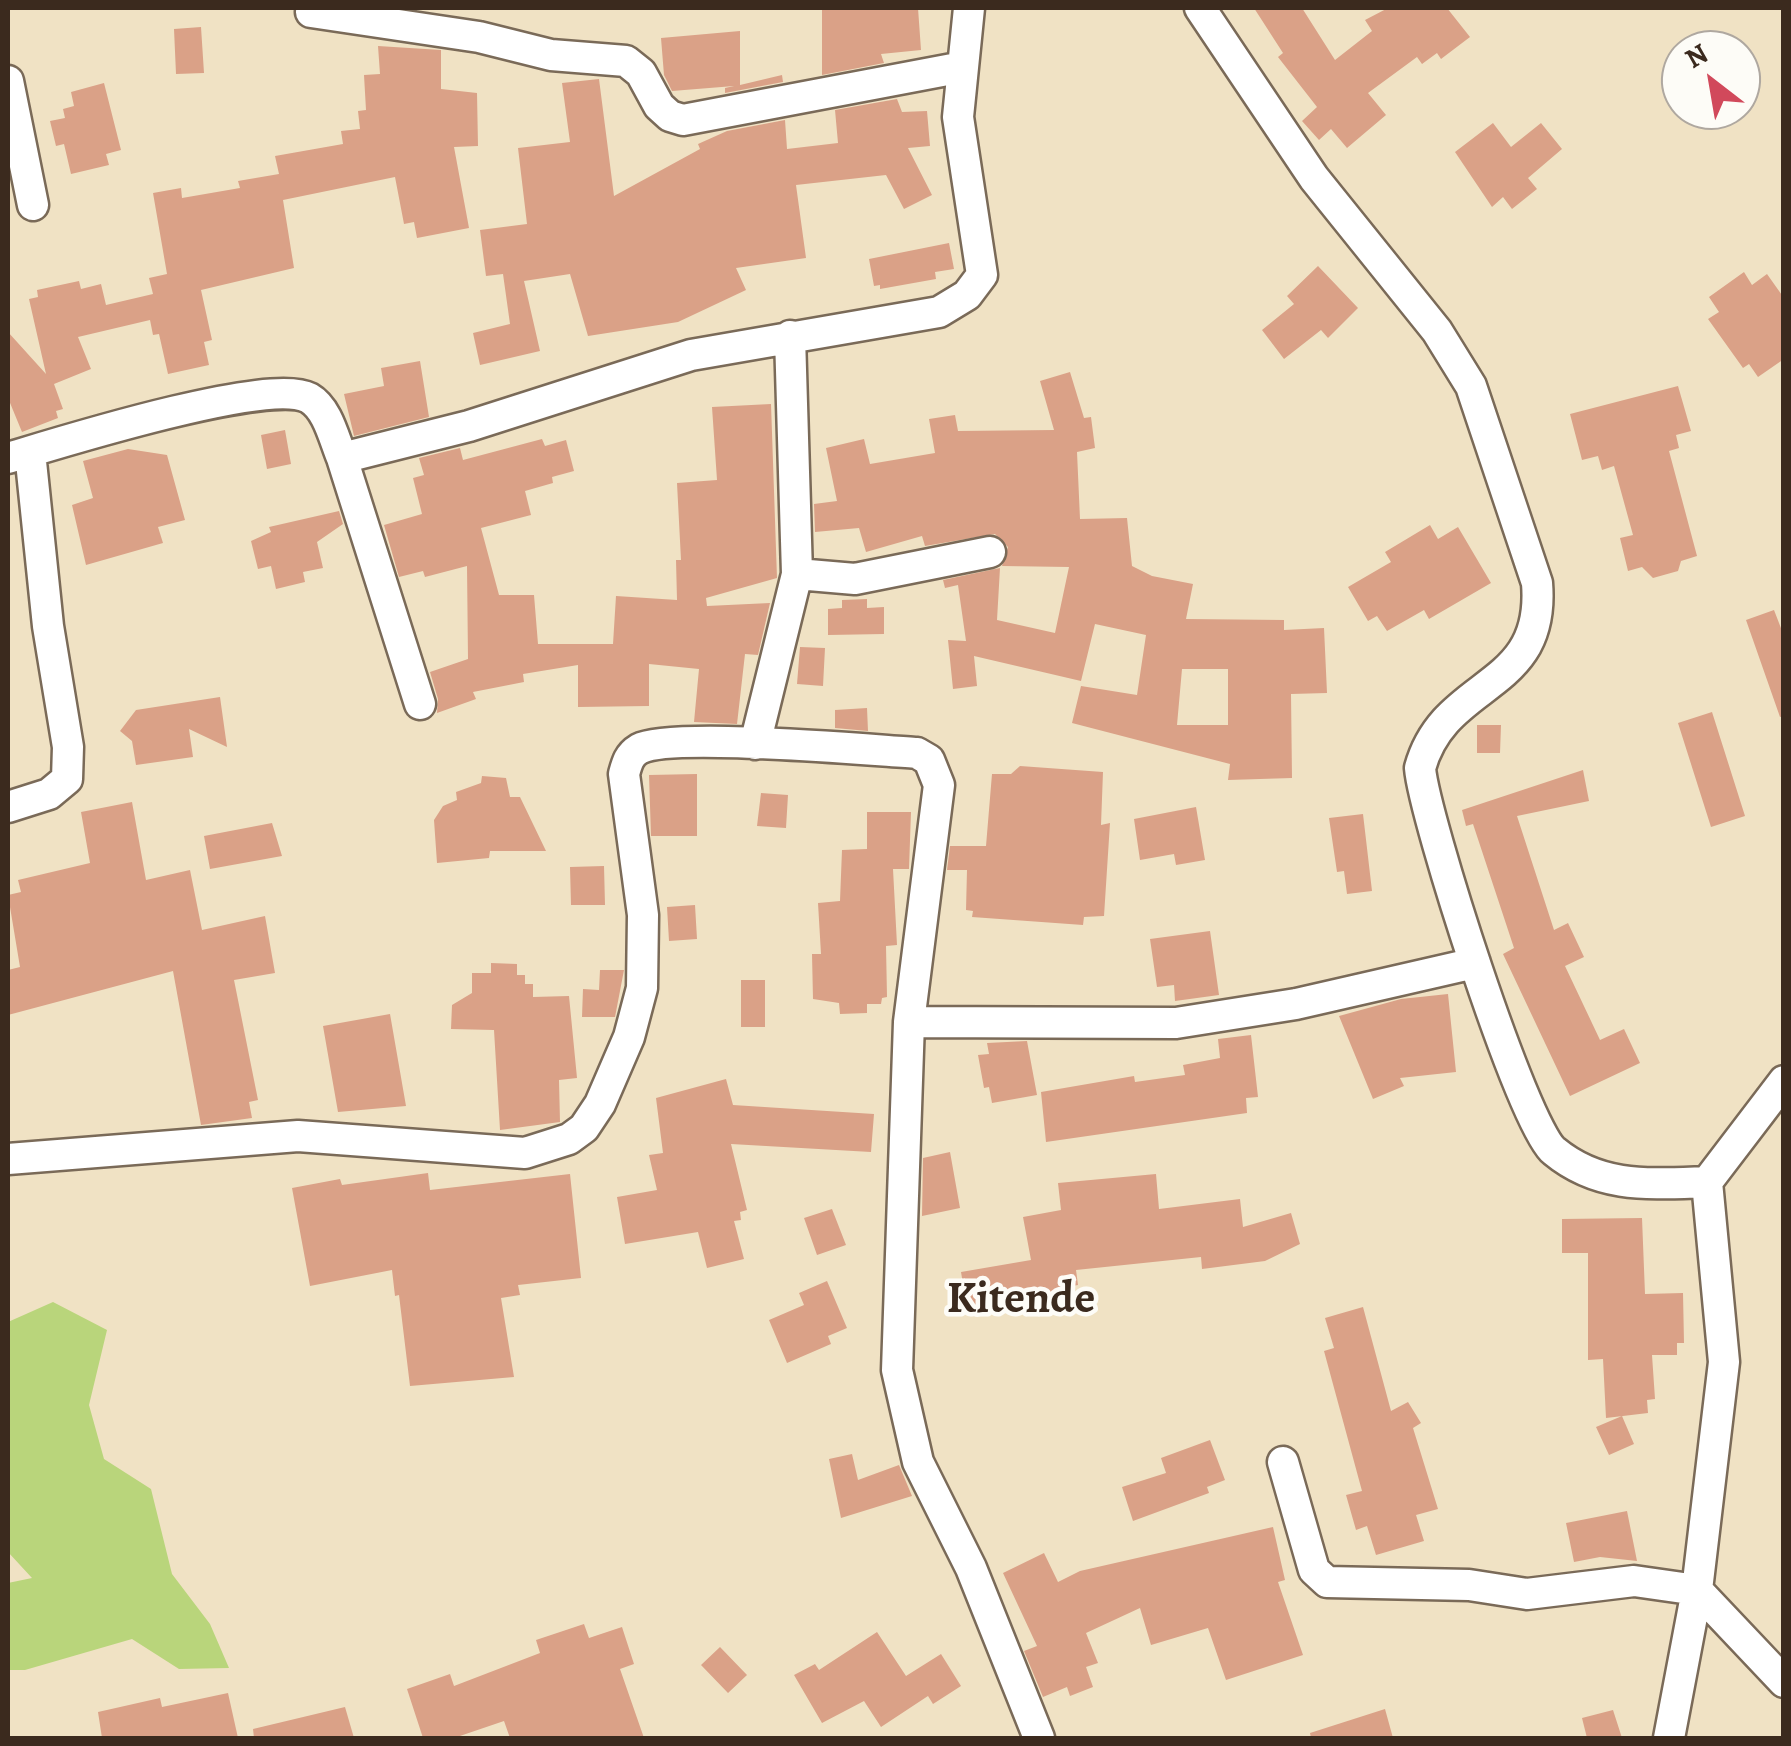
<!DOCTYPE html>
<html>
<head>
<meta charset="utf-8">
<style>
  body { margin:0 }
  #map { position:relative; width:1791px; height:1746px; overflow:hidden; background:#f0e2c4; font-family:Alegreya,serif }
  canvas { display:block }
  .frame { position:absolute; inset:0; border:10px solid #3b2a1e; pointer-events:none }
  .north { position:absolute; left:1661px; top:30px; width:100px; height:100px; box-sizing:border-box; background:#fdfcf7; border:2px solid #afa8a0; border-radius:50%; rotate:329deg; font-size:28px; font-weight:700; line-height:40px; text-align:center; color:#3b2a1e }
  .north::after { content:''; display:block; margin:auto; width:35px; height:45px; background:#d1495b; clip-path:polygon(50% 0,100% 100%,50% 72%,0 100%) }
</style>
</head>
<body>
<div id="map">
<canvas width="1791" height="1746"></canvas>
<div class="frame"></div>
<div class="north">N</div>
</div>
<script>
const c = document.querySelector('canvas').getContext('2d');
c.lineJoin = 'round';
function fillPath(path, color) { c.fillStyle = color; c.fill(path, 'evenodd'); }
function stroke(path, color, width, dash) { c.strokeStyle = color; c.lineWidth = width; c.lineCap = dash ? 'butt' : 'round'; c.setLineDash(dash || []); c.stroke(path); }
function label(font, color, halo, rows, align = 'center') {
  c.font = font + ' Alegreya,serif'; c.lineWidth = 9; c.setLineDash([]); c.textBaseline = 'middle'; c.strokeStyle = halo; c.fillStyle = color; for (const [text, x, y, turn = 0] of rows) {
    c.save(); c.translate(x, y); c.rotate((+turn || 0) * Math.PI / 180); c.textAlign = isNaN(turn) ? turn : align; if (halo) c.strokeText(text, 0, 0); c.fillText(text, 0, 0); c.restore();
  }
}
const green = new Path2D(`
  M53,1302L107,1330L89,1405L104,1459L151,1489L172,1574L210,1624L229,1668L179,1669L132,1639L25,1670H8V1583L32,1578L8,1552V1322Z`);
const building = new Path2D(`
  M822,8H918L921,50L881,54L884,63L822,75Z
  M1254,8H1302L1335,60L1372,31L1365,20L1388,8H1447L1470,37L1441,59L1437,53L1422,64L1417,57L1368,93L1386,115L1347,148L1331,129L1319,140L1302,121L1317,107L1278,57L1283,53Z
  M201,27L204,73L176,74L174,29Z
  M740,31V85L782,75L783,82L725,93V88L734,86L672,91L664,75L661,38Z
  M378,46L441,50V89L477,93L478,146L454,147L469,228L417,238L414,222L404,224L395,177L283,200L294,268L201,290L212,340L204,342L209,365L168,374L159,334L153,335L150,320L78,337L91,369L54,384L63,409L56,411L58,418L22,432L8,398V332L46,374L29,299L38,297L37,290L79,281L81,289L101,284L106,305L153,294L149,278L167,274L153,193L181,188L182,198L240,188L238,181L279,174L275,156L343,144L341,131L360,129L358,111L366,110L364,75L380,74Z
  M599,79L614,196L700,149L698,144L727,131L785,120L787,149L838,143L835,110L897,99L902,112L927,111L930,146L908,148L932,195L904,209L886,175L796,185L806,258L736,268L746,290L678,322L588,336L570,274L524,281L540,351L480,365L473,333L510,324L503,274L486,276L480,230L527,224L518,148L570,142L562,83Z
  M104,83L121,150L106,154L109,165L71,174L64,144L56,146L50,121L65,118L63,109L74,106L71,92Z
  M1493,123L1511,147L1541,123L1562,149L1528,178L1537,189L1512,209L1503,197L1492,207L1455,152Z
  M949,243L954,269L935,272L936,279L880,289V285L874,286L869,259Z
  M1318,266L1358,308L1328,338L1321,330L1284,359L1262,330L1294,304L1287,296Z
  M1744,272L1752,285L1767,274L1784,298V359L1758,377L1749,364L1743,368L1708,319L1719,312L1709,297Z
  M420,361L429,417L354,436L344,394L384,386L381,368Z
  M1070,372L1084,418L1091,417L1095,448L1077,452L1080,519L1127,518L1132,566L1152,576L1193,584L1186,619L1284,620V630L1324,628L1327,693L1291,694L1292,778L1228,780L1230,764L1072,723L1081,686L1137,695L1146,635L1095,624L1081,681L974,656L977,686L953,689L948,640L966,641L958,585L945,588L943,580L1000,568L997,620L1055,633L1069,567L1002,566L1008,547L995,534L925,546L922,536L866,552L859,528L815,532L814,504L837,501L826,448L864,439L870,464L935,453L929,419L955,415L958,431L1054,430L1040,381ZM1182,669H1228V725H1177Z
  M1678,386L1691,431L1676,435L1679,448L1669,451L1697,556L1681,561L1678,571L1653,578L1642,567L1628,571L1620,538L1633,535L1614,466L1602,470L1598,456L1582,460L1570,414Z
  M771,404L777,578L706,598L707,606L770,603L758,655L745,654L737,724L694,722L699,669L649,664V706L578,707V665L523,674L524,682L473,692L476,699L437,713L438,699L430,672L468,659L467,566L425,577L423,571L399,577L384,525L422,514L413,478L424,475L419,458L460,448L463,460L542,439L545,446L566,440L574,471L552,477L553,483L525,491L531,515L481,528L499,595H534L538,644H613L616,596L677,600L676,560H681L677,483L717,480L712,407Z
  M285,430L291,464L267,469L261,435Z
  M128,449L167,455L185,520L158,527L163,543L86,565L72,505L93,498L83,461Z
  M339,511L343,524L317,542L323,568L303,572L305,582L276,589L271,566L258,569L251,541L271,532L269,527Z
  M1430,525L1438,539L1458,527L1491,583L1429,619L1424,610L1387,631L1377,616L1368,621L1348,587L1391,562L1385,552Z
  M867,599V608L884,607V634L828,635V609L842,608V600Z
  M1774,610L1784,636V716L1780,717L1746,620Z
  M800,647L825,648L823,686L797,684Z
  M220,697L227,747L189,729L193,757L136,765L132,741L120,731L136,710Z
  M867,708L868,731L835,728V710Z
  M1712,712L1745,816L1711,827L1678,723Z
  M1477,725H1501L1500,753H1477Z
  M1020,766L1103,772L1101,825L1110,823L1104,916L1084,917L1083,925L972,917L973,911L966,910L967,870H947L950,846H986L992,774H1011Z
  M1583,770L1589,801L1517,816L1554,930L1568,923L1584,957L1565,966L1600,1040L1624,1029L1640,1063L1570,1096L1503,954L1514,948L1473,824L1466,826L1462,810Z
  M697,774V836H651L649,775Z
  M482,776L506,778L510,797H520L546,851H490L489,858L437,863L434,820L443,806L457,800L456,792L481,783Z
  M761,793L788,795L786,828L757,826Z
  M132,802L146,880L190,870L202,930L265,916L275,973L234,980L258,1100L249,1102L252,1118L201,1125L173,971L8,1015V970L20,967L8,895L21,892L18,880L90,863L81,812Z
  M1196,807L1205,860L1176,865L1174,854L1140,860L1134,819Z
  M867,812H911L909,869H893L897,945L886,946L887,997L882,998L881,1004H867V1013L840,1014L839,1003L813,999L812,954H821L818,903L840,901L842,850L867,849Z
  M1363,814L1372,891L1347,894L1344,871L1337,872L1329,818Z
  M272,823L282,856L210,869L204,836Z
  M604,866L605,905H571L570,867Z
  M695,905L697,939L669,941L667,907Z
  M1210,931L1219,995L1175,1001L1174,985L1157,987L1150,939Z
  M491,963L517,964V975H525V984H533V997L569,996L577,1078L559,1080L560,1122L500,1130L494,1030L451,1029L452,1005L472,993V973H491Z
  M600,970H624L615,1017H582L583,989L599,990Z
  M741,980H765V1027H741Z
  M1448,994L1456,1072L1400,1078L1404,1086L1373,1099L1339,1016L1401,999Z
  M390,1014L406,1106L338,1112L323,1026Z
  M1251,1035L1258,1097L1246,1098L1247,1113L1046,1142L1041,1092L1134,1076L1135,1082L1185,1075L1183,1065L1220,1058L1218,1039Z
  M1027,1041L1037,1095L992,1103L989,1087L984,1088L978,1055L989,1054L987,1043Z
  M726,1079L733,1105L874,1114L871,1152L731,1144L747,1210L740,1212L741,1220L734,1221L744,1259L707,1268L698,1232L625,1244L617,1197L657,1190L649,1155L663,1153L656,1098Z
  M950,1152L960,1208L922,1216L923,1158Z
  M428,1173L430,1190L570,1174L581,1278L518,1285L520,1295L501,1298L514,1377L410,1386L399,1295L395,1296L392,1270L310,1286L292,1188L340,1179L342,1185Z
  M1156,1174L1159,1209L1240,1199L1243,1227L1291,1213L1300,1244L1265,1261L1202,1269L1201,1257L1076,1270L1078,1285L1057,1289L1058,1297L968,1314L961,1272L1031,1260L1023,1217L1061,1210L1058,1183Z
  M832,1209L846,1245L817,1255L804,1218Z
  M1642,1218L1645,1294L1683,1293L1684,1343H1677V1355H1652L1655,1399L1647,1400L1648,1413L1606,1418L1603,1359L1588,1360V1253H1562V1219Z
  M827,1281L847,1328L828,1336L831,1344L787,1363L769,1320L804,1305L799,1293Z
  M1363,1307L1391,1411L1408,1402L1421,1423L1413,1428L1438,1509L1416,1515L1424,1541L1376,1555L1367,1526L1356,1530L1346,1495L1362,1491L1324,1351L1334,1348L1325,1318Z
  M1622,1416L1634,1444L1609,1455L1596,1427Z
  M1210,1440L1225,1480L1207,1487L1209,1493L1133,1521L1122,1487L1166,1473L1161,1458Z
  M852,1454L858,1480L899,1465L912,1496L841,1518L829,1459Z
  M1627,1511L1637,1561L1600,1557L1574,1562L1566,1523Z
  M1273,1527L1285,1580L1278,1582L1303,1655L1226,1680L1208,1628L1151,1645L1140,1608L1086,1633L1098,1663L1086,1667L1093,1687L1070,1696L1067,1687L1043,1697L1024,1651L1037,1646L1003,1573L1044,1553L1058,1582L1080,1571Z
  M584,1624L589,1638L622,1627L634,1664L620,1669L644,1738H510L504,1721L454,1738H423L407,1689L450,1674L454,1686L540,1653L536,1640Z
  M877,1632L906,1676L941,1654L961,1686L933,1704L928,1696L881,1727L864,1701L822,1723L794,1675L815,1664L819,1670Z
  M720,1647L747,1675L728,1693L701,1665Z
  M228,1693L238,1738H102L98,1712L160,1698L162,1707Z
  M345,1707L354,1738H254L253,1729Z
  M1385,1709L1393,1738H1311L1310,1733Z
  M1613,1710L1622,1738H1587L1582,1718Z`);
const minor = new Path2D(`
  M1200,8L1314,178L1437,331L1471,386L1537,583C1546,693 1445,677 1420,768C1424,817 1523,1127 1554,1151C1600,1189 1650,1184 1707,1182L1724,1362L1697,1590L1669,1738
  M311,12L479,37L551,55L626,61L641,73L659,106L670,116L683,120L963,67
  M8,81L33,205
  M8,458C58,443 269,377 309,398C328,409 334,439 342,458L469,426L691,355L939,312L967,295L982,275L958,117L969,8
  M342,458L420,704
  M797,574L855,579L990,552
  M755,744L797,574L790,336
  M8,807L49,794L67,779L68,747L48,626L30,452
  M909,1022L1176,1023L1296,1004L1475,963
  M8,1159L298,1136L525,1153L569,1139L584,1128L600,1104L629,1037L642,988L643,915L624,774C627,763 629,755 639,749C671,732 869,750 917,753L929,760L939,785L909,1022L897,1370L918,1462L971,1568L1039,1738
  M1707,1182L1784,1081
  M1283,1462L1314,1570L1327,1582L1469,1585L1527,1594L1634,1581L1697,1590L1784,1682`);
const quarterNames = [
  ["Kitende",1021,1301]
];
fillPath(green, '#b9d57b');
fillPath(building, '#daa187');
stroke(minor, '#7a6a58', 35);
stroke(minor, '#fff', 30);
label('bold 45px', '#3b2a1e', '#fdfcf7', quarterNames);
</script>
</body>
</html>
